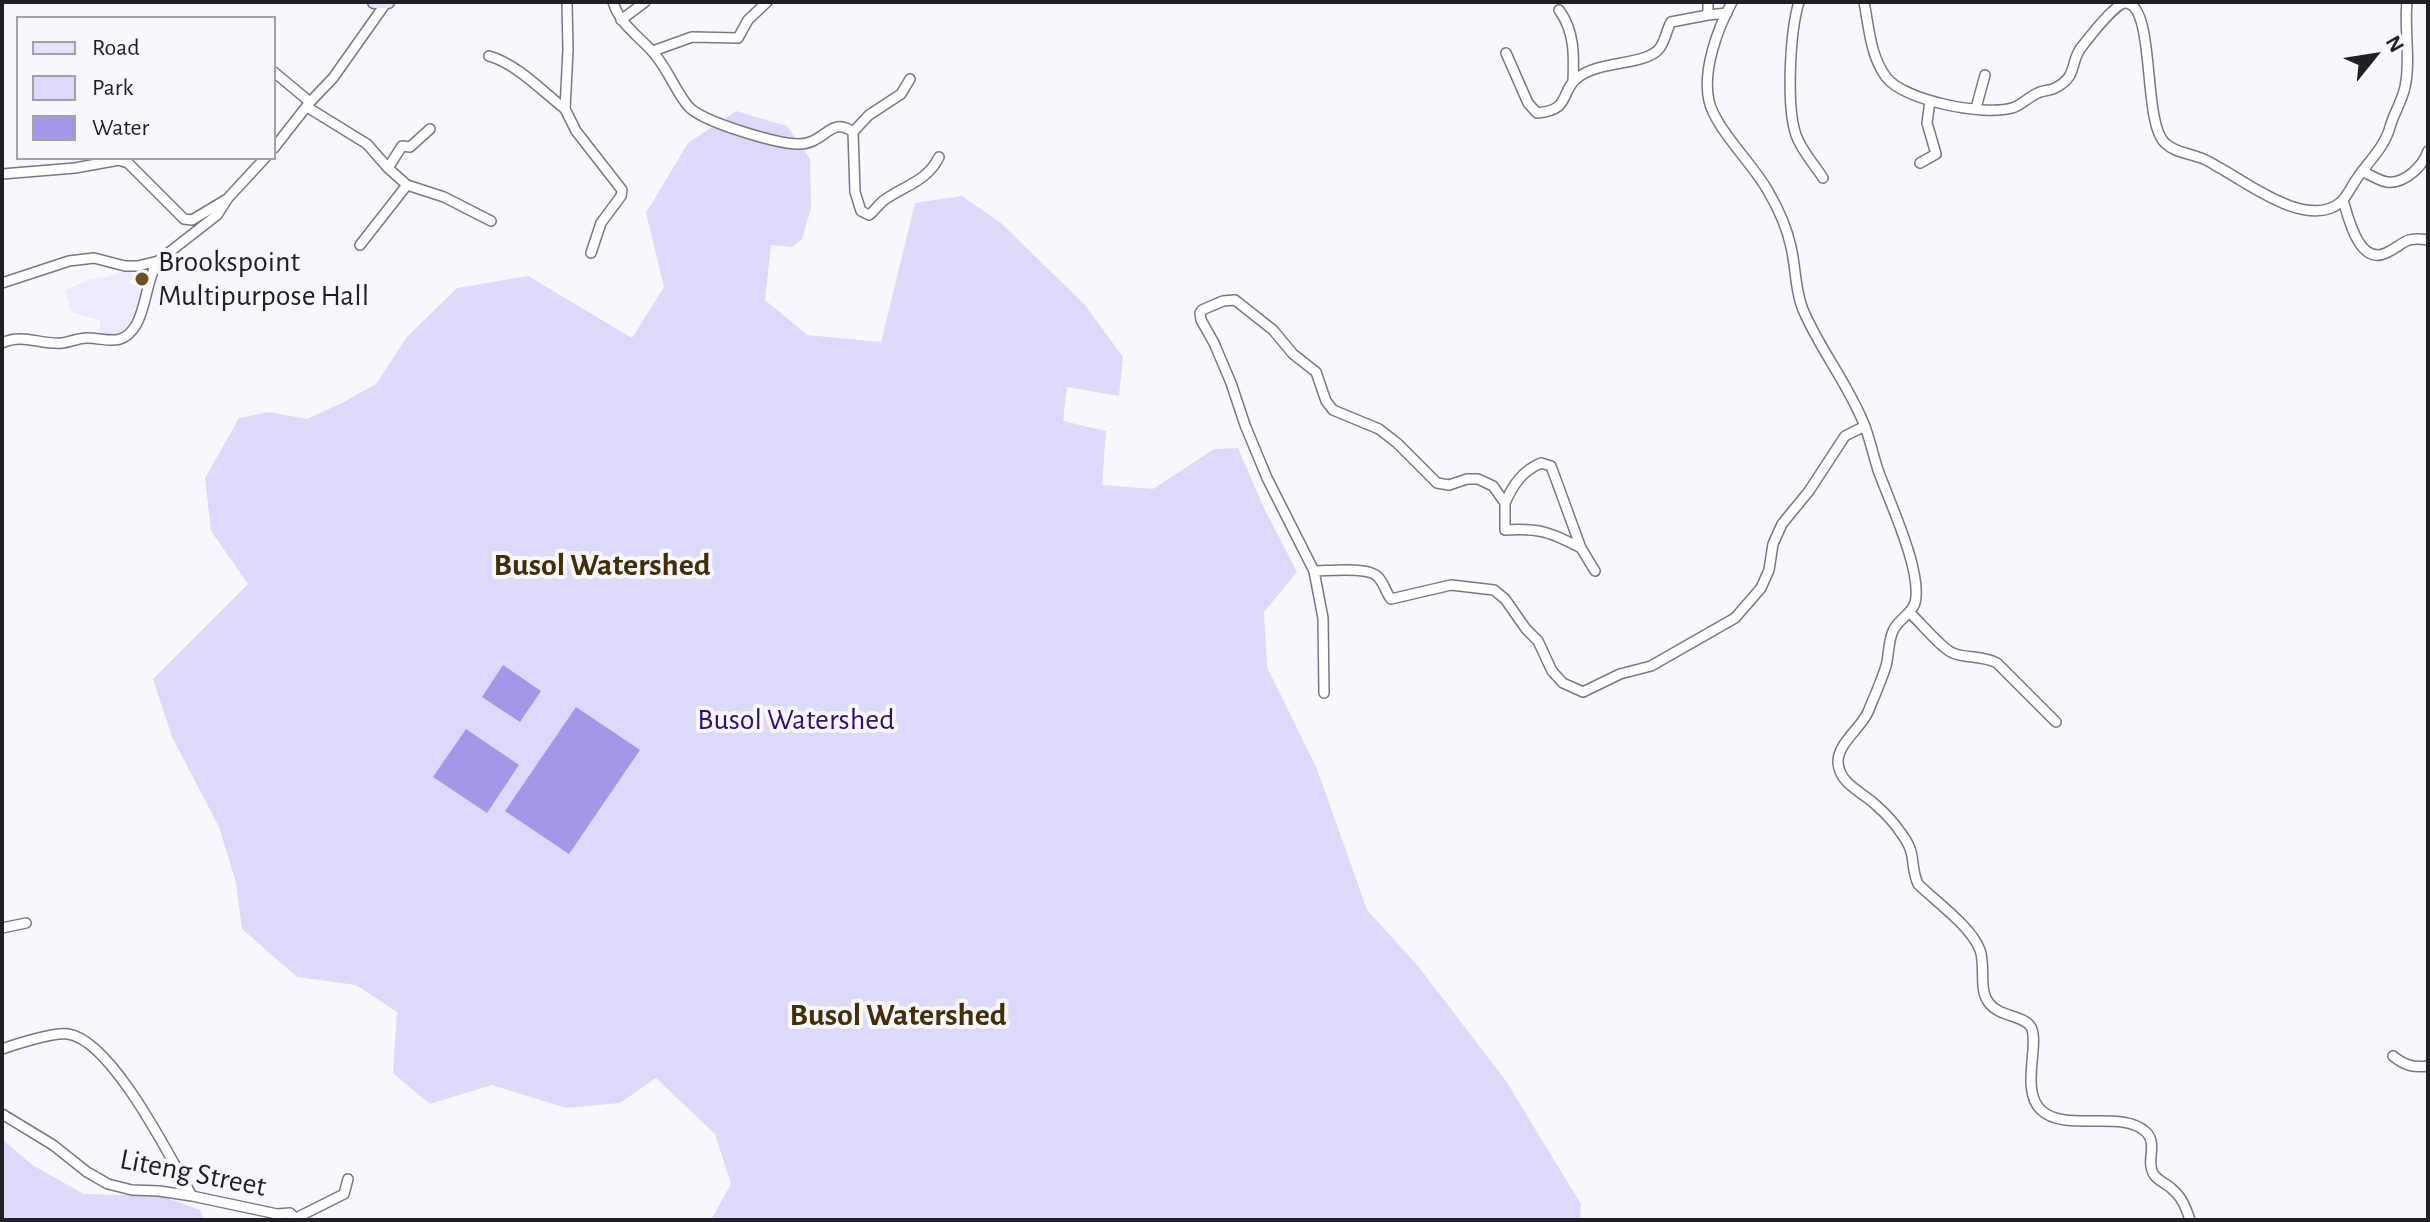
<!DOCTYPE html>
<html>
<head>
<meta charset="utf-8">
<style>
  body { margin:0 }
  #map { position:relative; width:2430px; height:1222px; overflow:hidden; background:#f8f7fe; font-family:"Alegreya Sans",sans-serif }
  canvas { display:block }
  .frame { position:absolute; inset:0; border:4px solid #201f25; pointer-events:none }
  .legend { position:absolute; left:16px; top:16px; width:260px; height:144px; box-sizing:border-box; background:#f8f7fe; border:2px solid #a2a1a7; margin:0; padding:10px 14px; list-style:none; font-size:24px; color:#201f25 }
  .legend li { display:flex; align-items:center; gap:16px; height:40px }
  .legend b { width:40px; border:2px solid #a2a1a7 }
  .north { position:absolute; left:2334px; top:16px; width:80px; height:80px; -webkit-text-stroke:6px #f8f7fe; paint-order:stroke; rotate:60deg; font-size:22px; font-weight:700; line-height:32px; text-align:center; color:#201f25 }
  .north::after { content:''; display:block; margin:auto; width:28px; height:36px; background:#201f25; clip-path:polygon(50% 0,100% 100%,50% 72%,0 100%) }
</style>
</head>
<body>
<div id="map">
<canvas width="2430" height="1222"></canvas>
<div class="frame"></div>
<ul class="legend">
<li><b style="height:10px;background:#e6e2fd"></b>Road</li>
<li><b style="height:22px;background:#dcd9fa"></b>Park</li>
<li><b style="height:22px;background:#a398e8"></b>Water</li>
</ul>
<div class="north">N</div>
</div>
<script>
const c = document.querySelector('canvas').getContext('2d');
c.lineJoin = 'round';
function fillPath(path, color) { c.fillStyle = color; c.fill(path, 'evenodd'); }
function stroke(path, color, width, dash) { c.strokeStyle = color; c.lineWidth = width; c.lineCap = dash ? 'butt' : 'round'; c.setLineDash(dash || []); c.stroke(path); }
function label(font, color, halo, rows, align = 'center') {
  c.font = font + ' "Alegreya Sans",sans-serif'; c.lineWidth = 8; c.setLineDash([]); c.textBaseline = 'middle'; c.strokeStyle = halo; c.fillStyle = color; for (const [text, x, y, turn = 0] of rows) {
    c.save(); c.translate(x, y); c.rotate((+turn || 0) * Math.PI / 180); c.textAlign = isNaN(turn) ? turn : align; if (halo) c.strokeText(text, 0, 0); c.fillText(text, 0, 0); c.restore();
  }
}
const built = new Path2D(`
  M128,270H131L134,278L127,283L143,288L131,321L119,335L98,336L101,321L71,312L65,290L90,279L107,277Z`);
const green = new Path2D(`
  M736,111L787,126L810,159L811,208L802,239L792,247L771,245L765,300L807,335L881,342L915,203L962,196L1001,223L1085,305L1123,357L1119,396L1067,387L1063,421L1106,431L1102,485L1153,489L1214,449L1238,448L1264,508L1297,572L1264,612L1267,667L1317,769L1367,910L1418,966L1506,1081L1581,1204L1580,1220H711L731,1184L715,1134L656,1078L620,1103L566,1108L492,1085L430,1104L393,1073L397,1012L356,985L297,977L242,929L236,883L219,827L172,737L153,679L248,584L211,531L205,478L239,418L269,412L307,419L344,402L376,384L407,337L457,288L528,276L632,338L664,287L646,213L688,143Z
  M2,1139L34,1166L84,1194L161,1196L200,1210L204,1220H2Z`);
const water = new Path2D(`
  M503,665L541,691L520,722L482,697Z
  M576,707L640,750L569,854L505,811Z
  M466,729L519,765L487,813L433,777Z`);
const street = new Path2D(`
  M567,2L568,50L565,109L576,131L622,190L621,196L601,223L591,253
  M613,2C620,24 636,34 651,50C666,65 674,89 688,106C702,122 777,144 799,144C825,144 831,115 853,132
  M1708,2V15L1727,13
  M1732,2C1718,28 1702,70 1709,101C1715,128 1753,164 1768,191C1778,208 1787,228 1791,247C1796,268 1795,292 1804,312C1821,351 1848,384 1864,424C1870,439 1873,455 1878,470C1889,501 1923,572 1915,603C1911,615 1898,619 1893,631C1888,642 1889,655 1886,666C1881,682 1874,697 1868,712C1861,728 1837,744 1838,763C1840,785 1863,792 1877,806C1886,814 1895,824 1901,833C1918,855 1909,864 1918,884C1936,902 1971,926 1980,950C1986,967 1978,989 1989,1003C1999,1017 2024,1015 2031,1027C2040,1044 2020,1090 2041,1110C2065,1133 2122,1109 2146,1132C2158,1144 2146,1160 2153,1173C2157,1181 2166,1183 2172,1189C2182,1197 2186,1208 2190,1220
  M1799,2C1790,31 1786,106 1796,135C1801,150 1814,164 1823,178
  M1864,2C1869,27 1870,55 1886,77C1904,101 1984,116 2012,108C2022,105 2028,97 2038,93C2043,90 2050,91 2055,88C2077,77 2070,65 2080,49C2087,40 2116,2 2126,3C2156,5 2142,122 2165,143C2174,152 2187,153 2198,157C2206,159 2213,164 2220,168C2249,184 2308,230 2341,202C2348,195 2352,185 2358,177C2370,160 2385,146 2390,127C2394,113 2402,101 2405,87C2411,60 2404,29 2407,2
  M1559,10C1575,31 1574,57 1573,82
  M621,20L645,2
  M653,51L692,37L738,38L748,20L767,2
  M1506,53L1528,103L1537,113C1571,110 1560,93 1576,79C1597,60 1642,66 1658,50C1665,43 1666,31 1671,22L1708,15
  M489,56C517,64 542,91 565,109
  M274,72L310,102
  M910,79L901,94L869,115L853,132L855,192L861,211L869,215C875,211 877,206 883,201C903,186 927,182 939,157
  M307,107L367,144L388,168L407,185L444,197L491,221
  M1976,108L1985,75
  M274,148L310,102L333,78L386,3
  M1920,163L1936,154L1927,123L1930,101
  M388,168L402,146L410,147L430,129
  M2362,171C2369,174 2379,181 2387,182C2405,184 2423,166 2428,151
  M2,174L75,168L119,160L128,163L184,219L192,220L227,199
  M2343,200C2348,217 2359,266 2386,253C2405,244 2404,236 2428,240
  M360,245L407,185
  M2,283L69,261L94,258L125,266H138L158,261
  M2,343C22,333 41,345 62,343C70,342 79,338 87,338C107,338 122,348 136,325C147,306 146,280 158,261L217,215L228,198L265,158
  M1505,503C1513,485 1522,471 1541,463L1551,466L1581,548L1595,571
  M1581,548C1550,532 1540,528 1505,530V503L1493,486L1478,479H1467L1449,485L1437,483L1397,443L1379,429L1333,410L1326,401L1316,372L1293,354L1273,330L1235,300L1223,301L1202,310L1200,313L1201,320L1214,343L1231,383L1245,425L1267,478L1314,571C1328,571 1369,566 1378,577C1384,583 1386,593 1391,599L1451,585L1494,590L1505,599L1526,629L1538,641L1552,671L1563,683L1583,692L1620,674L1651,666L1735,618L1761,588L1769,570L1773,544L1782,524L1809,491L1845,436L1865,426
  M1314,571L1323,618L1324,693
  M1910,613C1920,622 1943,650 1953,653C1968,659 1981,655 1997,663L2056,722
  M2,928L26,923
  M2,1049C16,1044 54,1032 68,1034C112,1040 171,1159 192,1196
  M2393,1056C2404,1065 2413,1068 2428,1066
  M2,1114L53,1145L87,1172L108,1184L132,1190L159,1191L192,1196L277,1214L290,1213L297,1220
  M296,1218L344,1194L348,1179`);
const secondary = new Path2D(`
  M374,2H388`);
const markers = [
  [142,279,8,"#6b5123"]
];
const poiNames = [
  ["Brookspoint",158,262],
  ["Multipurpose Hall",158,296]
];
const parkNames = [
  ["Busol Watershed",796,720]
];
const streetNames = [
  ["Liteng Street",193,1173,11]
];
const neighbourhoodNames = [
  ["Busol Watershed",602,565],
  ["Busol Watershed",898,1015]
];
fillPath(built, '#ecebfe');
fillPath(green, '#dcd9fa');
fillPath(water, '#a398e8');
stroke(street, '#787786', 12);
stroke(secondary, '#787786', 15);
stroke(street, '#fff', 9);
stroke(secondary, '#e6e2fd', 12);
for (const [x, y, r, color] of markers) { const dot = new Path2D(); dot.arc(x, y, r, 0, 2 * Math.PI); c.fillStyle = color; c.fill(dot); stroke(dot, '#f8f7fe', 3); }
label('30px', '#201f25', '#f8f7fe', poiNames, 'left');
label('30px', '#31106e', '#f8f7fe', parkNames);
label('30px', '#201f25', '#f8f7fe', streetNames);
label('bold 32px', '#432f07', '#f8f7fe', neighbourhoodNames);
</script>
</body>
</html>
